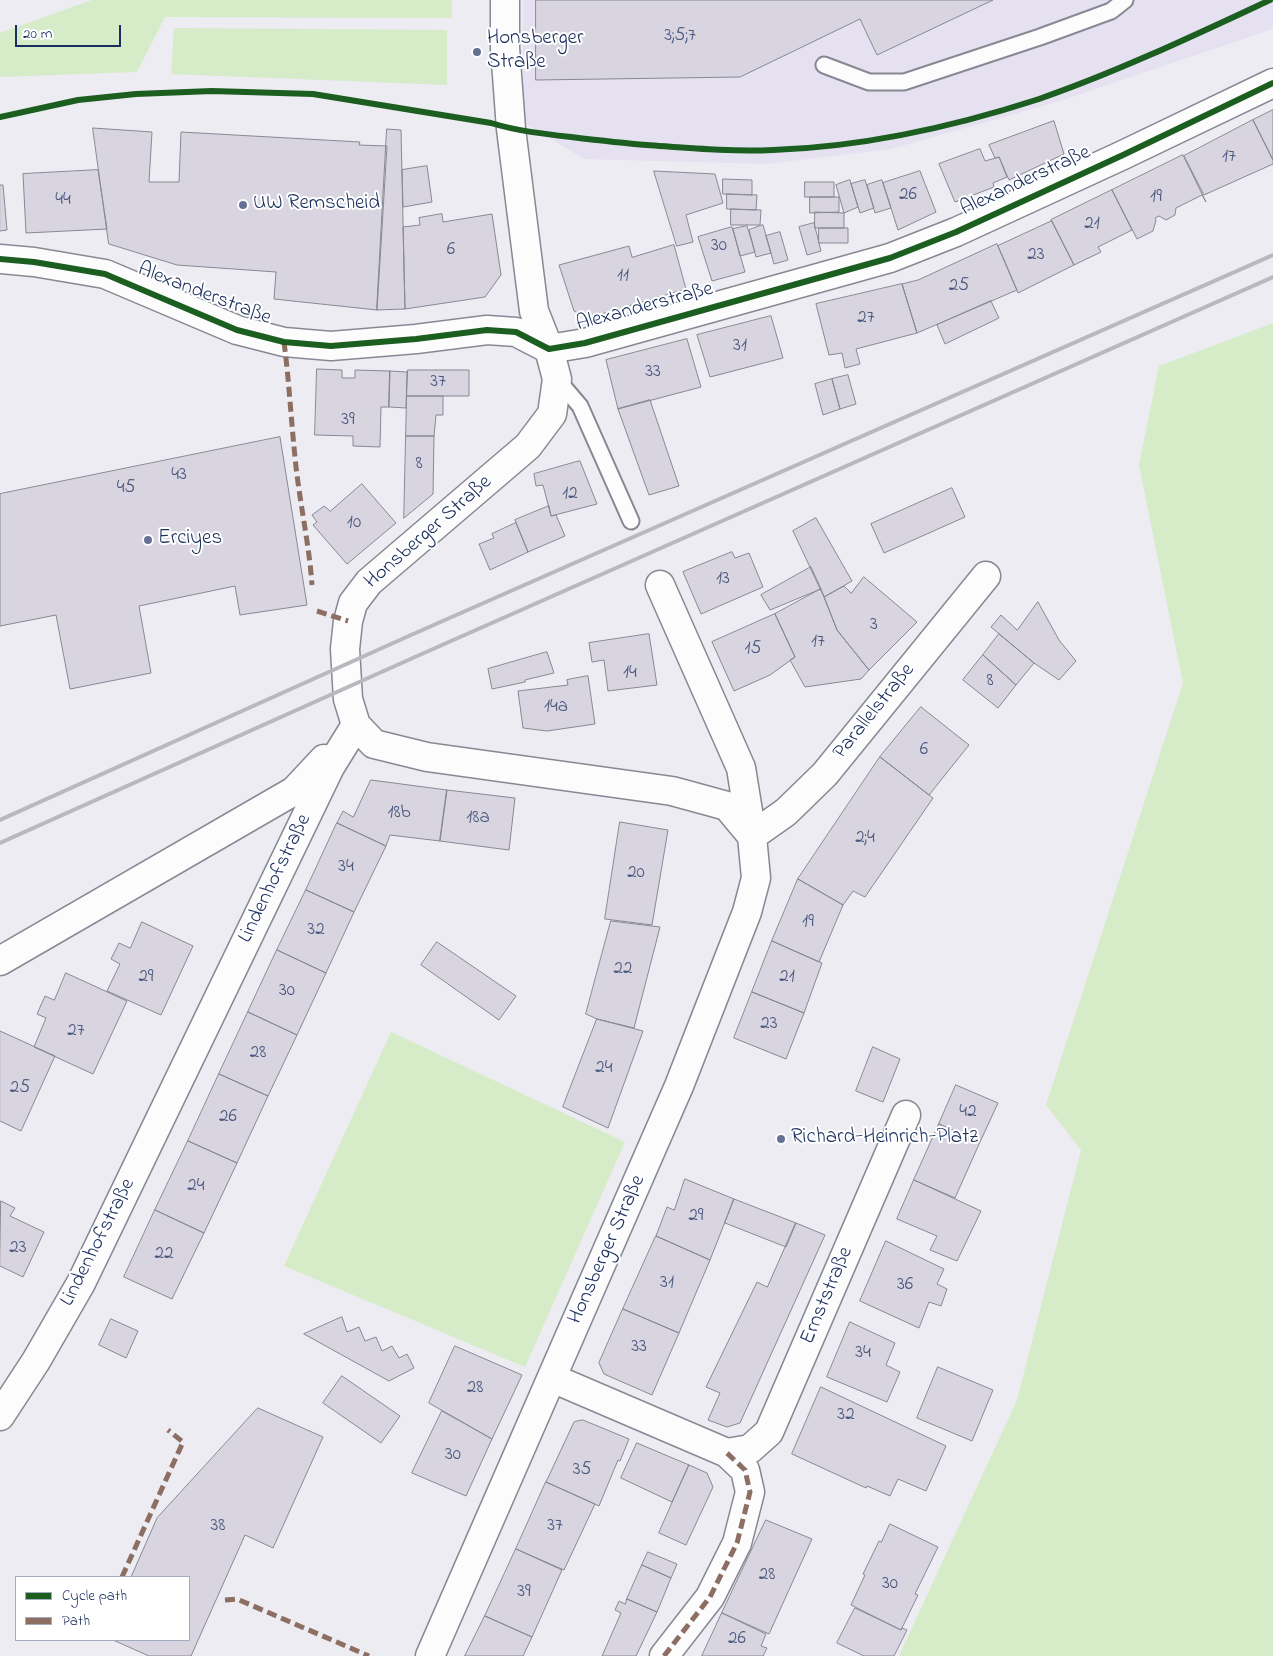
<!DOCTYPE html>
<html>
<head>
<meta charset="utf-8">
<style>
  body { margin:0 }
  #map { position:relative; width:1273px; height:1656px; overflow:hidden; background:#edecf2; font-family:"Indie Flower",sans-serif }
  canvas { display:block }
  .legend { position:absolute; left:15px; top:1576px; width:175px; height:65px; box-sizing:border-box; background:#fff; border:1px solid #a4acbf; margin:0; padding:6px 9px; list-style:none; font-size:15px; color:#1b2f5e }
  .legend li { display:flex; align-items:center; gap:10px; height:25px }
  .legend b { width:25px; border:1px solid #a4acbf }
  .scale { position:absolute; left:15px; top:25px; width:106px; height:22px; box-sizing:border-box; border:2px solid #1b2f5e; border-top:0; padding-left:6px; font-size:15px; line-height:18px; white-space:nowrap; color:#1b2f5e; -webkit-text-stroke:4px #fff; paint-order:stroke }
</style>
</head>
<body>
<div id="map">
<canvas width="1273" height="1656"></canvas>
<ul class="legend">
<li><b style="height:6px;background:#1b5e20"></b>Cycle path</li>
<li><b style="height:6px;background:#8d6e63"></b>Path</li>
</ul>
<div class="scale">20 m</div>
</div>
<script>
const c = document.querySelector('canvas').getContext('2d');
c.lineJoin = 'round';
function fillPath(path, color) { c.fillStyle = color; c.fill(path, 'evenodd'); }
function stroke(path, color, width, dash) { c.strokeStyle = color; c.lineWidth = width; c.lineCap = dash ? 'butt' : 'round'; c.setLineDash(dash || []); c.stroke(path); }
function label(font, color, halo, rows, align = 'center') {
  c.font = font + ' "Indie Flower",sans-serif'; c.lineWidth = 4; c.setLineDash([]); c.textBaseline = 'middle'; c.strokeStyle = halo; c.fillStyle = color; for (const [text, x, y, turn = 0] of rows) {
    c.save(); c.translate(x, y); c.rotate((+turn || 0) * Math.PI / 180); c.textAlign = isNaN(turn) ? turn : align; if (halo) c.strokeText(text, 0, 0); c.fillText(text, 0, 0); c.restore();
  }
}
const built = new Path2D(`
  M523,0H1273V29L1060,101L891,149L767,164L584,159L523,122Z`);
const green = new Path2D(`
  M92,0H452V18L165,17L137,72L0,77V33Z
  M174,28L447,30V85L171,74Z
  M1273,323V1656H899L1017,1400L1081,1150L1046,1105L1183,683L1139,465L1159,366Z
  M391,1032L625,1142L525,1367L284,1266Z`);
const building = new Path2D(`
  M536,0H993L877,55L860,19L740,77L536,80Z
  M1273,110V160L1253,120Z
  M1253,120L1273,160V164L1204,195L1184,156Z
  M1054,121L1064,154L1009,180L999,157L995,158L989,145Z
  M93,128L152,132L149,182H179L181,132L360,142L359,145L387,146L377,310L274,299L276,272L177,265L109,244Z
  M387,129L401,130L405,309L377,310Z
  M980,149L985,161L999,157L1007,177L993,183L994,187L955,202L939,164Z
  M1183,155L1206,202L1202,195L1176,208L1175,215L1166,220L1159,216L1155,218L1156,220L1153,231L1137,239L1112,190Z
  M427,166L432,202L403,207L402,170Z
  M98,170L107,229L26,233L23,174Z
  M654,171L715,174L723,203L686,215L693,242L677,246Z
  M920,171L936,212L898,230L883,183Z
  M723,179L752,180V195L723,194Z
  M850,180L858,207L844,213L836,185Z
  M865,180L874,208L860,213L851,184Z
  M882,180L891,208L875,213L867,185Z
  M805,182H834V197H805Z
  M0,185H3L7,230L0,231Z
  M1112,190L1132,230L1098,247L1101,252L1074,265L1051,220Z
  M727,194L757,195L756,210L727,209Z
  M810,197H839V212L810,213Z
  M731,209L761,210L760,225H731Z
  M815,212L844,213V228H815Z
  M442,214L443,222L492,214L501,275L485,297L405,309L403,227L420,225L419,218Z
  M1052,221L1074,265L1018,293L998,246Z
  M814,223L821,251L807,255L799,227Z
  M763,225L771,253L756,257L749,230Z
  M747,226L755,252L740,256L733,229Z
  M732,227L745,272L712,281L698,237Z
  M819,228H848V243H819Z
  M780,232L788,260L774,264L766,236Z
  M997,244L1017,290L917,333L902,284L918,280Z
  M674,245L686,289L588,318L574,311L559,265L629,246L632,257Z
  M902,284L917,333L856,349L860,364L845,368L842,353L829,355L816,304Z
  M991,301L999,318L945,344L937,325Z
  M771,316L783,358L710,377L697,335Z
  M687,339L701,387L618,409L606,360Z
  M317,369L342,370V378H355V370L390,371L389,407H381L380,447L353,446V436L315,435Z
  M408,370H469V396H407Z
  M390,371L407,372L406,408L389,407Z
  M848,375L856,404L840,409L832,379Z
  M832,379L840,409L823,415L815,384Z
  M407,396H443V415H436L434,436H406Z
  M650,400L679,486L649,495L618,409Z
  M406,436H434L433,494L404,518Z
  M280,437L307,605L240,615L235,586L139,606L151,673L70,689L56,615L0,626V494Z
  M580,461L597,504L551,516L543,485L536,486L534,474Z
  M362,484L396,523L347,564L313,525L317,522L312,515L324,506L330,511Z
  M952,488L965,517L884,553L871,524Z
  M549,506L551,516L556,515L565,536L528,552L515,520Z
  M816,518L852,581L824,597L793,531Z
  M516,523L528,552L490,570L479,544L494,538L492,534Z
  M732,552L735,558L749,553L763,587L701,614L683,572Z
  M811,567L821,589L770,610L761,595Z
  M864,577L917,622L869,670L837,630L824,597L844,586L851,593Z
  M821,589L837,630L869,670L861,679L805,687L790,660L795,657L775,614Z
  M1038,602L1059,640L1076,661L1059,680L1034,663L991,627L1001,615L1017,630Z
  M775,614L795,657L770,675L734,691L712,642Z
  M649,634L657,685L608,691L604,660L592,662L589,643Z
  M999,634L1034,663L1016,685L983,655Z
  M547,652L554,673L525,680V682L492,689L488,669Z
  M983,655L1016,685L998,708L963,680Z
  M588,676L595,724L547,731L523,728L518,691L568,685L567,680Z
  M921,707L969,745L929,795L880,757Z
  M880,757L933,798L865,897L853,891L843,905L798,879Z
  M371,780L447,790L440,841L390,835L386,846L337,823L343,811L353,817Z
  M447,790L515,798L509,850L440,841Z
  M620,822L668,830L652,925L605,919Z
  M337,823L386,846L354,912L306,890Z
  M798,879L843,905L819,962L772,941Z
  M306,890L354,912L326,973L277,950Z
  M611,921L660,927L634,1028L597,1019L586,1014Z
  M142,922L193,946L161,1015L107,991L120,964L111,959L119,943L130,948Z
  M772,941L822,963L804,1013L752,992Z
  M437,942L516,996L499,1020L421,965Z
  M277,950L326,973L297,1035L248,1012Z
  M66,973L127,1001L93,1074L34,1047L46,1018L37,1014L45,996L54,1000Z
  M752,992L804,1013L786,1059L734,1038Z
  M248,1012L297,1035L268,1096L219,1074Z
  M597,1019L643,1031L608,1128L563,1107Z
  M0,1031L55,1056L21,1131L0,1121Z
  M873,1047L900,1059L883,1102L856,1091Z
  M219,1074L268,1096L237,1163L188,1141Z
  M956,1085L998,1103L980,1142L939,1124Z
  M939,1124L980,1142L955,1198L914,1180Z
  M188,1141L237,1163L204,1233L155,1210Z
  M685,1179L734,1199L710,1260L656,1236L667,1207L674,1210Z
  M914,1180L981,1211L957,1261L930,1250L937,1236L897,1219Z
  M734,1199L796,1223L786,1247L725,1223Z
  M1,1201L15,1208L10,1216L44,1232L23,1277L0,1266Z
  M155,1210L204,1233L172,1299L124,1277Z
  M796,1223L825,1235L740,1423L727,1427L708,1420L720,1393L706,1387L757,1282L767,1287Z
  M656,1236L710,1260L679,1333L623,1309Z
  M886,1241L944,1269L937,1284L947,1289L941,1306L929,1302L919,1328L860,1301Z
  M623,1309L679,1333L652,1395L604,1374L599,1363Z
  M342,1317L347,1332L359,1327L365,1341L376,1337L382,1351L392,1346L399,1358L407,1354L414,1368L389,1381L304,1334Z
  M111,1319L138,1331L126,1358L99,1345Z
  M850,1322L895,1343L886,1365L900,1372L887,1402L827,1377Z
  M455,1346L522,1375L492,1439L429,1403Z
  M938,1367L993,1390L972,1441L917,1418Z
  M342,1376L400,1416L381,1443L323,1403Z
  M821,1387L946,1446L926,1491L898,1479L890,1496L867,1486L866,1488L792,1454Z
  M258,1408L323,1437L273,1548L245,1535L191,1656H149L113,1640H189V1577H131L157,1518Z
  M442,1411L492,1439L466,1496L412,1473Z
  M583,1420L629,1439L620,1461L618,1460L599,1506L546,1482L574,1422Z
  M637,1443L689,1465L672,1502L621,1478Z
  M689,1465L707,1473L713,1487L686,1545L659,1533Z
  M546,1482L595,1504L564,1570L516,1549Z
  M766,1520L812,1539L769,1634L722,1613Z
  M890,1524L938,1547L915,1594L918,1595L901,1630L851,1605L865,1575L863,1574L879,1541L881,1542Z
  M516,1549L562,1570L532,1637L485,1616Z
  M648,1552L677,1564L671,1578L642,1565Z
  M642,1565L671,1578L657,1612L627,1599Z
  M627,1599L657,1612L636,1656H602L621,1613L615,1610L619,1601L625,1604Z
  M855,1608L901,1630L902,1628L907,1630L894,1656H864L837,1643Z
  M722,1613L766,1634L761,1646L767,1648L763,1656H702Z
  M485,1616L532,1637L523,1656H465Z`);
const lane = new Path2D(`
  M824,65L869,82H904L1040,37L1111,11L1125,0
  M557,379L580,406L631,521`);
const street = new Path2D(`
  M505,0V48L511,129L534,311L549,349L557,379L552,414L528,446L369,582L353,603L348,621L345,649L348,699L356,725L374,744L427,757L672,791L727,806L752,836
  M0,259L34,262L105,274L237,330L284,342L331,346L416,339L487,330L516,332L549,349L585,343L890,258L956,232L1123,155L1273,83
  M752,836L786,812L825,774L986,576
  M0,961L294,791L324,759
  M552,1378L727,1453L745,1470L750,1492L737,1543L710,1597L664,1656
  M0,1416L36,1361L81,1283L330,767L356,725
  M727,1453L750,1449L769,1432L906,1115
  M430,1656L679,1086L747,912L756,878L752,836L741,768L660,585`);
const rail = new Path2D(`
  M0,820L411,635L1273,255
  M0,843L415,657L1273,277`);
const quiet = new Path2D(`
  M284,342C289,380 291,419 295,457C299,500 309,542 312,585
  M317,611L348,621
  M122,1577L183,1442L168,1430
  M225,1600L237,1599L369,1656
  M664,1656L710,1597L737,1543L750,1492L745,1470L727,1453`);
const cycleway = new Path2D(`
  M0,117L78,100L136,94L212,91L313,94L491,123C517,131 544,134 571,137C596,140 622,143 647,145C689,148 731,152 773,150C863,147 953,127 1039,99C1117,72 1195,35 1270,0
  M0,259L34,262L105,274L237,330L284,342L331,346L416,339L487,330L516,332L549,349L585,343L890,258L956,232L1123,155L1273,83`);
const markers = [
  [477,52,5,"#647192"],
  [243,205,5,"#647192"],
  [148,540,5,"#647192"],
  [781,1139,5,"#647192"]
];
const numberNames = [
  ["3;5;7",680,37],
  ["17",1229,158],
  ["26",908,196],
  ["19",1156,198],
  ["44",63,201],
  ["21",1092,225],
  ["30",719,247],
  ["6",451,251],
  ["23",1036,256],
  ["11",623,277],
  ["25",959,287],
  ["27",866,319],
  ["31",740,347],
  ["33",653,373],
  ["37",438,383],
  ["39",348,421],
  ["8",419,465],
  ["43",179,476],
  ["45",126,489],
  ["12",570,495],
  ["10",354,524],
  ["13",723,580],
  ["3",874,626],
  ["17",818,643],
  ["15",753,650],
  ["14",630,674],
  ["8",990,682],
  ["14a",556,708],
  ["6",924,751],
  ["18b",399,814],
  ["18a",478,819],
  ["2;4",865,839],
  ["34",346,868],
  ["20",636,874],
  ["19",808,923],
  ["32",316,931],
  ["22",623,970],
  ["29",146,978],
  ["21",787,978],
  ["30",287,992],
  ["23",769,1025],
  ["27",76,1032],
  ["28",258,1054],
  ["24",604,1069],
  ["25",20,1089],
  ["42",968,1113],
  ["26",228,1118],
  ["24",196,1187],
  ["29",696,1217],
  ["23",18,1249],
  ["22",164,1255],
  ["31",667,1284],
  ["36",905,1286],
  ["33",639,1348],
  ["34",863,1354],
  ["28",475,1389],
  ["32",846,1416],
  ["30",453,1456],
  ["35",582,1471],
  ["38",218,1527],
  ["37",555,1527],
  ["28",767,1576],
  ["30",890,1585],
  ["39",524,1593],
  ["26",737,1640]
];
const poiNames = [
  ["Honsberger",487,40],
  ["Straße",487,64],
  ["UW Remscheid",253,205],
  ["Erciyes",158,540],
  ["Richard-Heinrich-Platz",791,1139]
];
const streetNames = [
  ["Alexanderstraße",1026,182,-25],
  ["Alexanderstraße",204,295,21],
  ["Alexanderstraße",645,308,-15],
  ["Honsberger Straße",429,533,-41],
  ["Parallelstraße",875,712,-51],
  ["Lindenhofstraße",276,879,-64],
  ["Lindenhofstraße",99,1243,-63],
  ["Honsberger Straße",608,1250,-66],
  ["Ernststraße",828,1296,-67]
];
fillPath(built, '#e5e1f1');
fillPath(green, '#d6ebc8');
fillPath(building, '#d8d4e0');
stroke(building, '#868994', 1);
stroke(lane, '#868994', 19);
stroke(street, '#868994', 31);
stroke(lane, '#fcfcfd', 15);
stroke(street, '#fcfcfd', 28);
stroke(rail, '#b7b9bf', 4);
stroke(quiet, '#8d6e63', 5, [10, 5]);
stroke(cycleway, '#1b5e20', 6);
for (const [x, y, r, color] of markers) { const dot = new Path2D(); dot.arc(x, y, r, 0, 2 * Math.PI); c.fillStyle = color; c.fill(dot); stroke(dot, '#fff', 2); }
label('19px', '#4a587e', null, numberNames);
label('21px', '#1b2f5e', '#fff', poiNames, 'left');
label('21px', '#1b2f5e', '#fff', streetNames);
</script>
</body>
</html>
